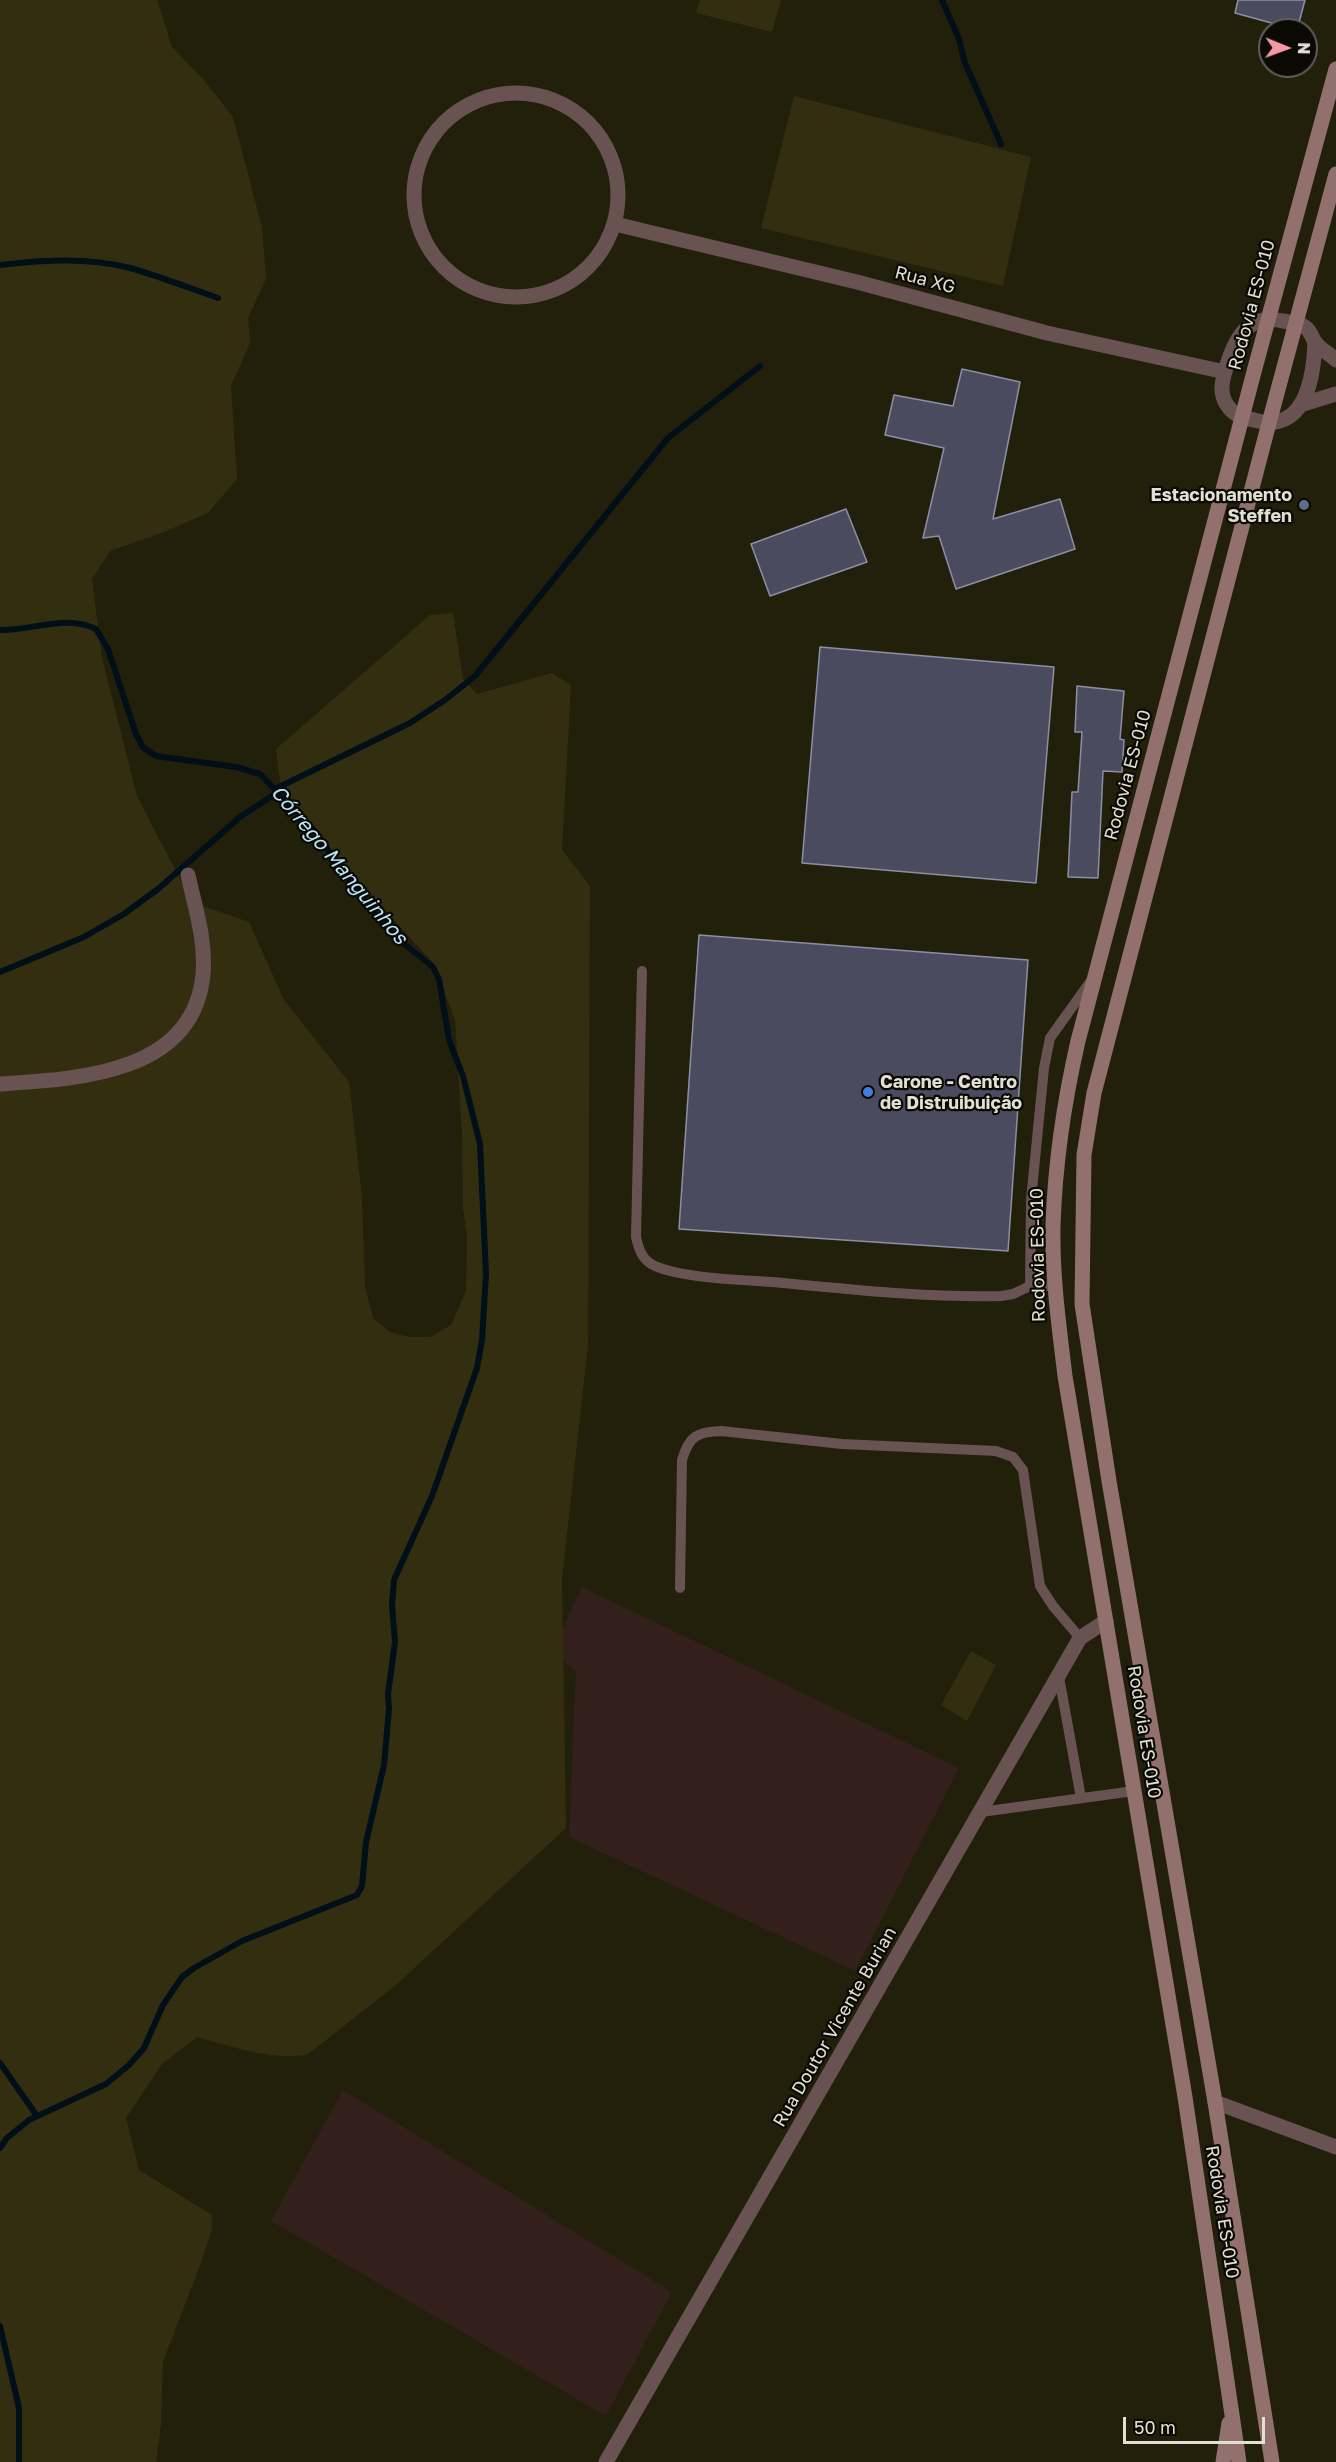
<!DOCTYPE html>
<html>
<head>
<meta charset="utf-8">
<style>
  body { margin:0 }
  #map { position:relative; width:1336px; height:2462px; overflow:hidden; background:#221f0b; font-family:"Golos Text",sans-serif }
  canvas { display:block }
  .north { position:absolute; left:1258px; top:18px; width:60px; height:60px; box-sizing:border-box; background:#0a0903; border:2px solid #605f57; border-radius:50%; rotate:91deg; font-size:16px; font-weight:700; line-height:24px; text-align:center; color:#e2e0d4 }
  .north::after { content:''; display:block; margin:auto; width:21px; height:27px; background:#f49aa5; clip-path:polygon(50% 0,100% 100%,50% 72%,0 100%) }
  .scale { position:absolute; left:1123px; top:2417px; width:142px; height:27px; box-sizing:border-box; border:3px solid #e2e0d4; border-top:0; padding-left:8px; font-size:18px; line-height:21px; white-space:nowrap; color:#e2e0d4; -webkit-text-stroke:4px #0a0903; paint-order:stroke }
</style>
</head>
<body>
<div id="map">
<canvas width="1336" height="2462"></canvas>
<div class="north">N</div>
<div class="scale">50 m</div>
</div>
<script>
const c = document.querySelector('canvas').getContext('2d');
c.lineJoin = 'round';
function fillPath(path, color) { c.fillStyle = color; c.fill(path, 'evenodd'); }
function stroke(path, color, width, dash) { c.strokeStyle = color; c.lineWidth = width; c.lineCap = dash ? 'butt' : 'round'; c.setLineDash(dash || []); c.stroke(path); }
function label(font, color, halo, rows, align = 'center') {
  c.font = font + ' "Golos Text",sans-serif'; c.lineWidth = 4.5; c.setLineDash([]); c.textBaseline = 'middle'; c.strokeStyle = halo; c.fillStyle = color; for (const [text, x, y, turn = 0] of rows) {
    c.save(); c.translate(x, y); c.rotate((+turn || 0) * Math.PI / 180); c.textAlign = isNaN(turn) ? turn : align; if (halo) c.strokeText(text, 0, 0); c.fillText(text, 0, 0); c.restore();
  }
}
const industrial = new Path2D(`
  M582,1587L959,1768L855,1971L569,1837L576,1671L552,1652Z
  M343,2090L672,2292L606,2416L271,2221Z`);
const green = new Path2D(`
  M0,0H157L172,47L203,79L233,117L262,227L266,279L248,318L250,343L231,386L237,479L208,513L164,532L110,551L92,579L102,658L137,796L184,887L200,905L249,922L284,1000L349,1082L362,1197L365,1286L373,1318L390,1332L409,1337H430L451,1325L466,1291L467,1237L463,1209L462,1136L455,1020L434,964L328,848L281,789L276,749L430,615L453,613L463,679L477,694L552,673L571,685L562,850L590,886L588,1345L562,1579L566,1828L397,1984L307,2055C269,2060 233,2047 197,2037L162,2064L126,2118L139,2170L212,2215V2229L202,2260L163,2362L161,2425L156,2462H0Z
  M700,0H781L772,32L696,13Z
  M794,96L1031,157L1003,286L761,228Z
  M971,1651L996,1665L967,1721L941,1705Z`);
const stream = new Path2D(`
  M942,0L959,39L965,63L1001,144
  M0,265C43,260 87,257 130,268C159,276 189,288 218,298
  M0,630C32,631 66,614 96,629L108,649L136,734L143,747L156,756L236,767L260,774L312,828L374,913L393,935L433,967L439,979L449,1040L463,1076L480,1144L486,1274L482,1340L477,1368L432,1496L394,1580L392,1605L395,1642L388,1694L389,1709L384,1765L366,1842L362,1886L357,1895L242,1941L194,1968L182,1977L163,2005L144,2048L129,2065L106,2084L29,2120L7,2138L0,2148
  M275,789L410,723L445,700L475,676L668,438L760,366
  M0,972L84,937L124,914L158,889L240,817L278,792
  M0,2063L37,2116
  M0,2326L19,2408V2462`);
const building = new Path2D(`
  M1238,0H1305L1297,30L1235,13Z
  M962,369L1020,382L993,519L1060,499L1075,549L956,589L939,536L923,538L944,448L885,435L894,395L953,406Z
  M846,509L867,562L770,596L751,544Z
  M820,647L1054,667L1036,883L802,863Z
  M1077,686L1124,691L1120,739L1124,740L1122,772L1103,771L1098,878L1068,877L1072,792H1078L1082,732H1075Z
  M699,935L1028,960L1008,1251L679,1229Z`);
const service = new Path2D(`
  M642,971L636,1237C639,1250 642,1260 655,1266C682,1278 741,1280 772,1282C848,1289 925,1298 1001,1296L1013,1294L1030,1286
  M1055,1286H1030L1031,1200L1044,1068L1050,1038L1093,978
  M680,1588L682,1460C689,1436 697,1432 721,1431L842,1444L996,1451L1013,1457L1023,1470L1040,1586L1053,1606L1080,1638
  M1059,1677L1081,1798
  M981,1812L1134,1791`);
const minor = new Path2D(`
  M414 195a102 102 0 1 1 204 0a102 102 0 1 1-204 0Z
  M615,224L857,282L1047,333L1225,372
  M1315,342C1314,367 1310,407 1285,419C1274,424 1265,423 1254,420C1243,418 1233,415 1227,405C1218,392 1223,378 1227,365C1236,336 1249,313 1283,321C1290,322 1299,323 1305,327C1311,331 1311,336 1315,342C1320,349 1330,354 1336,360
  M1300,405L1336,394
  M0,1084C78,1079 194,1074 203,974C206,940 195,907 188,875
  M1215,2102L1336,2147
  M606,2462L1080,1638L1106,1621`);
const secondary = new Path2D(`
  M1223,2462L1229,2423
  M1239,2462L1185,2097L1065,1376C1059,1326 1052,1276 1053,1226C1055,1163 1064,1102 1078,1041L1255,368L1336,69
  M1272,2462L1215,2102L1109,1481L1082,1304L1084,1155L1094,1093L1269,423L1336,174`);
const markers = [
  [1304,505,6,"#5c6f8a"],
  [868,1092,6,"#3f7fe0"]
];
const streetNames = [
  ["Rua XG",925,280,15],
  ["Rodovia ES-010",1252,305,-75],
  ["Rodovia ES-010",1128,775,-75],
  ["Rodovia ES-010",1038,1255,-91],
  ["Rodovia ES-010",1144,1732,81],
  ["Rua Doutor Vicente Burian",835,2027,-60],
  ["Rodovia ES-010",1222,2212,81]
];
const poiNames = [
  ["Estacionamento",1292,495],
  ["Steffen",1292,516],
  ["Carone - Centro",880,1082,"left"],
  ["de Distruibuição",880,1103,"left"]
];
const waterNames = [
  ["Córrego Manguinhos",339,865,50]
];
fillPath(industrial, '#33201d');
fillPath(green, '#342e10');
stroke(stream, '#000f18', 6);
fillPath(building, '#4a4b5f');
stroke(building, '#8d8fa5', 1.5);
stroke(service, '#685352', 10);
stroke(minor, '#685352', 15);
stroke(secondary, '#92706e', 15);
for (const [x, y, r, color] of markers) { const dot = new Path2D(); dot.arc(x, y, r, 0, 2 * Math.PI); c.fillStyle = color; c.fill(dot); stroke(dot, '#0a0903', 2); }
label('18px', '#e2e0d4', '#0a0903', streetNames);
label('bold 18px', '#e2e0d4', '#0a0903', poiNames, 'right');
label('italic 20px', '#b7e5fa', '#0a0903', waterNames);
</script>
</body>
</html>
